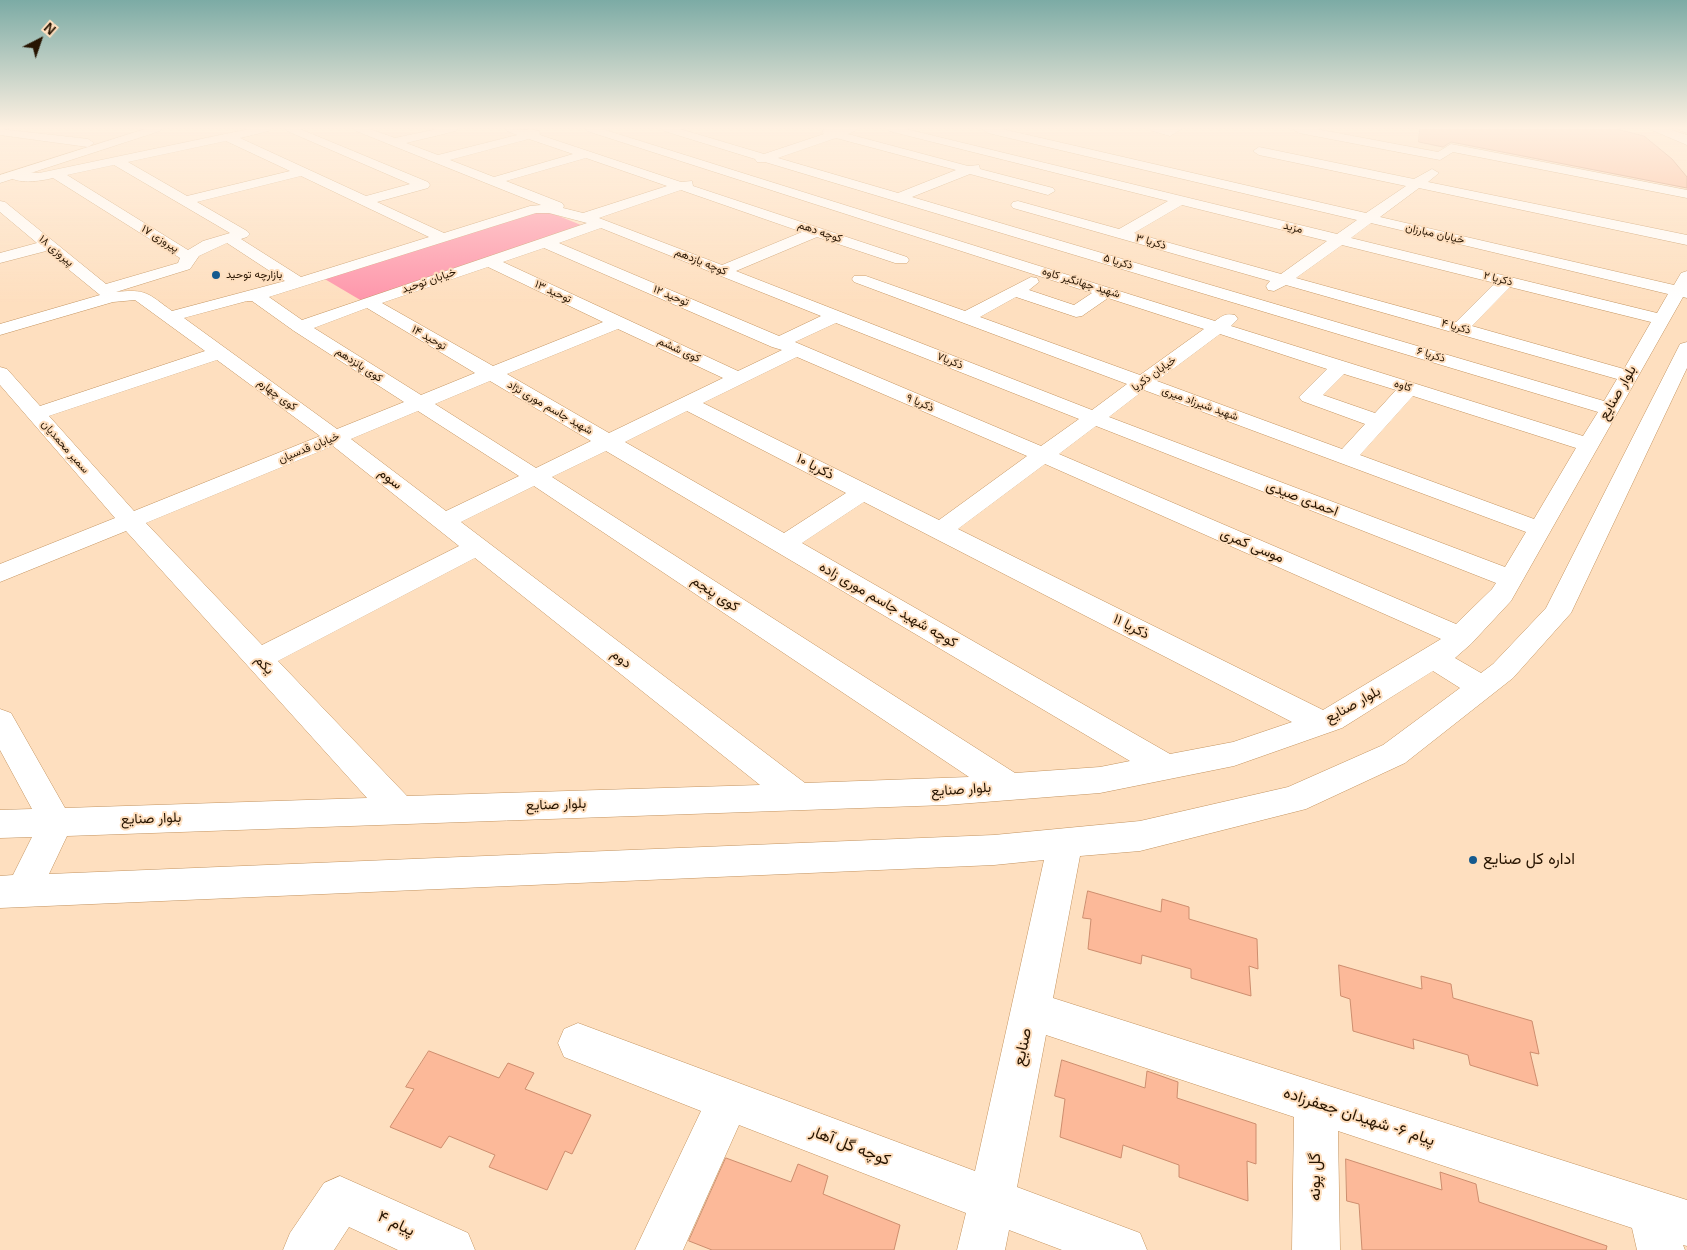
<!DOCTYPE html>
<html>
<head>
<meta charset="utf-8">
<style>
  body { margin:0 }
  #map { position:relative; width:1687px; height:1250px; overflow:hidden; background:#fedfbf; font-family:Helvetica,sans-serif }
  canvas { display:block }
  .north { position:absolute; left:15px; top:15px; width:50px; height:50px; -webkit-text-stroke:4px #fedfbf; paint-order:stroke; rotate:41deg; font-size:14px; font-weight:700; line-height:20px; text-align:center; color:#271401 }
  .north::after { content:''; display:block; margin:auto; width:18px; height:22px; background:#271401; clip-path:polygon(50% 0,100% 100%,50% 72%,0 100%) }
</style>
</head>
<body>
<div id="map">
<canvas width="1687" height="1250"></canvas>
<div class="north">N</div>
</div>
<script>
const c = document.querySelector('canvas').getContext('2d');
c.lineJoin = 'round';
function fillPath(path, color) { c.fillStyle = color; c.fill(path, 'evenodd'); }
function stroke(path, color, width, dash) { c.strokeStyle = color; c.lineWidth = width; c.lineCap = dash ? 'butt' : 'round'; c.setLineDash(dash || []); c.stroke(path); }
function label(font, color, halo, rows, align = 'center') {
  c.font = font + ' Helvetica,Vazirmatn,sans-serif'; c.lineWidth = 4; c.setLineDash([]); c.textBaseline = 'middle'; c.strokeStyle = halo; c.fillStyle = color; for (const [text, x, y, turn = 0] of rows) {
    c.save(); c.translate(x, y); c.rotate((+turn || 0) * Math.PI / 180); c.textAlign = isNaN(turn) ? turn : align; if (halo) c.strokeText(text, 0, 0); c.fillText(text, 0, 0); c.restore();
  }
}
const green = new Path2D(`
  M544,210L581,225L362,301L323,278Z`);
const building = new Path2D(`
  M1420,129H1617L1644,136L1672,159L1687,177V188L1451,142L1443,147L1419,142Z
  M1088,891L1161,912L1162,899L1189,907V919L1257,939L1258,969L1249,966L1251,996L1191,978V969L1142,955L1141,964L1088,949L1091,919L1083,918Z
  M1339,965L1422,989L1421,976L1451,984L1453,998L1532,1021L1539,1054L1530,1052L1538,1086L1470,1065L1468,1055L1413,1039L1414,1049L1353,1031L1350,999L1341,996Z
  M429,1051L499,1078L508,1063L534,1073L525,1089L591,1115L572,1154L565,1151L547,1190L489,1167L495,1155L449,1136L441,1148L390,1127L414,1089L406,1087Z
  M1062,1060L1145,1088L1147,1071L1178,1082L1177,1098L1256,1124V1164L1247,1161L1248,1201L1179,1177V1165L1123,1145L1121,1158L1060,1137L1065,1099L1055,1096Z
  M726,1158L791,1182L798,1164L828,1176L823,1194L900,1225L894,1250H712L689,1241Z
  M1346,1159L1442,1190L1440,1172L1476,1184L1479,1202L1607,1246L1606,1250H1362L1359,1204L1347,1201Z`);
const minor = new Path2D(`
  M0,129L88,139L94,143L88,147L0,135Z
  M249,129H271L269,131L240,138L366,196L410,184L287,131L285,129H300L428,182L430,185L428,188L377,202L444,233L530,206L541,205L356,131L354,129H370L395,138L437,129H458L456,131L406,143L438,155L517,135L507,131L505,129L535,130L539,131L540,135L681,182L692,181L693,186L907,257L909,260L907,263H895L817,237L736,271L1092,410L1127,384L854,282L852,279L854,276H866L965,311L1031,277L1037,278L1039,282L1029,290L1074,305L1092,293L587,131L585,129H602L1215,321C1222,316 1226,313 1235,315L1238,319L1231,326L1583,436L1598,412L765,162H757L755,159L664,131L662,129H680L764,154L824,134L822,132L824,129H857L855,131L848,134L968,166L979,165L980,169L1053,188L1055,191L1048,195L970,174L912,197L1604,401L1617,379L1286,285L1274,291L1268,290L1266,286L1270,281L1013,208L1011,205L1013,202L1018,201L1119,229L1168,201L889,131L887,129H906L1337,234L1357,220L988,133L982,129H1002L1366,213L1406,186L1259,155L1253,151L1259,147L1414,179L1432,169L1439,173L1428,182L1687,235V245L1419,188L1380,217L1674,285L1681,273L1687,271V298L1683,297L1511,601L1471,644L1455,658L1481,673L1493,664L1546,608L1678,348L1680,344L1687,342V368L1571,613L1513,678L1405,763L1306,809L1140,851L1080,856L1053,998L1687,1200V1246L1683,1245L1685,1250H1637L1632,1228L1338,1131L1340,1250H1292L1294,1117L1046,1035L1017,1187L1140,1233L1147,1250H1062L1009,1230L1005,1250H957L966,1213L739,1125L683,1250H635L701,1111L564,1057L558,1043L564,1029L578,1023L975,1171L1044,860L994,865L0,908V876L13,875L32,837L0,838V810L32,809L0,750V709L11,713L65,808L367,798L126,531L0,582V564L115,518L0,385V367L7,369L40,406L205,351L135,300L113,302L0,335V324L100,295L46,251L0,263V253L37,243L0,212V201L5,202L106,284L178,263L180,258L53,178C41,181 16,185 7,175L14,171L39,173ZM836,138L956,170L898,193L778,158ZM529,139L573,154L494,177L450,160ZM226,141L290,171L187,196L128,162ZM586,158L667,186L583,213L563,208L564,206L562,203L506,181ZM114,165L230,233L203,241L188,250L67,175ZM301,176L429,237L301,277L241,239L247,237L250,234L247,231L197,202ZM681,190L802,232L722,265L599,218ZM1182,205L1327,241L1281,274L1134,233ZM536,213H549L587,223L302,320L269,297ZM1371,223L1668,294L1657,313L1351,238ZM601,228L821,316L779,336L559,243ZM227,243L285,281L172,311C147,293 147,289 116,292L190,269L199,256ZM1342,245L1495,283L1456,322L1296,278ZM544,248L772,347L782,350L738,371L503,262ZM488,267L603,322L493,366L382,303ZM1510,287L1651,322L1624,369L1472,326ZM1016,297L1076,317L1082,316L1108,298L1204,329L1140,375L980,317ZM247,301H252L294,331L404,402L337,429L184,318ZM367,308L475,373L421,395L314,328ZM836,323L1079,419L1041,446L795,342ZM618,329L723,378L609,433L507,374ZM1220,334L1327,369L1299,397L1302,401L1365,424L1342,449L1157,381ZM797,357L1027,456L939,520L703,403ZM217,360L320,436L134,511L49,416ZM1344,374L1396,390L1375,413L1323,395ZM490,381L591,441L536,468L435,404ZM1144,390L1526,532L1505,567L1109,417ZM1413,396L1576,448L1534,519L1360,455ZM418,411L519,476L446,511L351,439ZM687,411L846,493L784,533L625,442ZM1096,426L1496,583L1492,589L1456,624L1059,454ZM333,446L459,546L262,645L146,523ZM606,451L1130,761L1100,767L1015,773L552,477ZM1045,464L1441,639L1323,710L958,529ZM534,486L969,777L805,783L461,522ZM864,502L1292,722L1233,742L1170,754L802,543ZM475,558L760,785L407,796L278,661ZM1433,671L1460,688L1383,745L1288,787L1140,821L994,835L49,874L67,836L946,805L1100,793L1234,766L1342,728Z
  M1150,129H1182L1170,136L1152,131Z
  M1293,129H1316L1438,152L1451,144L1687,190V198L1453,152L1440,160L1299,133Z
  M1652,129H1669L1687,135V145L1654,131Z
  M340,1176L468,1233L475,1250H398L349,1227L334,1250H283L290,1233L324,1183Z`);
const major = new Path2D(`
  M145,129H162L160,131L0,183V175Z
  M1679,129H1687V133L1681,131Z`);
const markers = [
  [216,275,5,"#155a8e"],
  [1473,860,5,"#155a8e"]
];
const farStreetnames = [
  ["مزید",1293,228,14],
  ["کوچه دهم",820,232,19],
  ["خیابان مبارزان",1435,234,13],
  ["پیروزی ۱۷",160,239,32],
  ["ذکریا ۳",1151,242,16],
  ["پیروزی ۱۸",56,251,40],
  ["کوچه یازدهم",701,262,22],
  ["ذکریا ۵",1118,262,16],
  ["ذکریا ۲",1498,279,14],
  ["خیابان توحید",429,281,-19],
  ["شهید جهانگیر کاوه",1081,283,17],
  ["توحید ۱۳",553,292,25],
  ["توحید ۱۲",671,296,23],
  ["ذکریا ۴",1456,327,16],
  ["توحید ۱۴",429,338,30],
  ["کوی ششم",679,350,25],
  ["ذکریا ۶",1431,355,17],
  ["ذکریا۷",950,361,22],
  ["کوی پانزدهم",359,365,33],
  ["خیابان ذکریا",1154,374,-36],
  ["کاوه",1403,386,18],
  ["کوی چهارم",277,395,36],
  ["ذکریا ۹",920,403,23],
  ["شهید شیرزاد میری",1200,404,20],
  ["شهید جاسم موری نژاد",550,408,30],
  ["سمیر محمدیان",65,447,49],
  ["خیابان قدسیان",309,448,-22]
];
const farPoinames = [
  ["بازارچه توحید",226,275]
];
const streetNames = [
  ["بلوار صنایع",1618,393,-60],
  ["ذکریا ۱۰",815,467,27],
  ["سوم",390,479,38],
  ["احمدی صیدی",1302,499,21],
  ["موسی کمری",1252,546,23],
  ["کوی پنجم",715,594,33],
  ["کوچه شهید جاسم موری زاده",888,605,30],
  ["ذکریا ۱۱",1131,627,27],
  ["دوم",621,659,38],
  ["یکم",264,665,47],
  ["بلوار صنایع",1353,705,-29],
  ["بلوار صنایع",961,790,-4],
  ["بلوار صنایع",556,805,-2],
  ["بلوار صنایع",151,819,-2]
];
const nearPoinames = [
  ["اداره کل صنایع",1483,860]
];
const nearStreetnames = [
  ["صنایع",1023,1047,-78],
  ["پیام ۶- شهیدان جعفرزاده",1359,1117,18],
  ["کوچه گل آهار",850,1146,21],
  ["گل پونه",1316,1177,-90],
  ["پیام ۴",396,1224,25]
];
fillPath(green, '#fe94aa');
fillPath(building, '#fcb999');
stroke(building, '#cd8d6e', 1);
stroke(minor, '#c3935f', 1);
stroke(major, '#c3935f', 1);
fillPath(minor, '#fff');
fillPath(major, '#fff');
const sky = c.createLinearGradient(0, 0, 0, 304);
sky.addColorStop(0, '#7caba5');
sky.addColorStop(0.42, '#fff1e2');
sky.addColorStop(1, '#fff1e200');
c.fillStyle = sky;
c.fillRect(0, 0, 1687, 304);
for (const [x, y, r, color] of markers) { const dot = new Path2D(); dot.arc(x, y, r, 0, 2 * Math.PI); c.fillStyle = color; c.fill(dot); stroke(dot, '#fedfbf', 2); }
label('11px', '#271401', '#fedfbf', farStreetnames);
label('11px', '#271401', '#fedfbf', farPoinames, 'left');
label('14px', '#271401', '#fedfbf', streetNames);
label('16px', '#271401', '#fedfbf', nearPoinames, 'left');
label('16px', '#271401', '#fedfbf', nearStreetnames);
</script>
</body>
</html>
